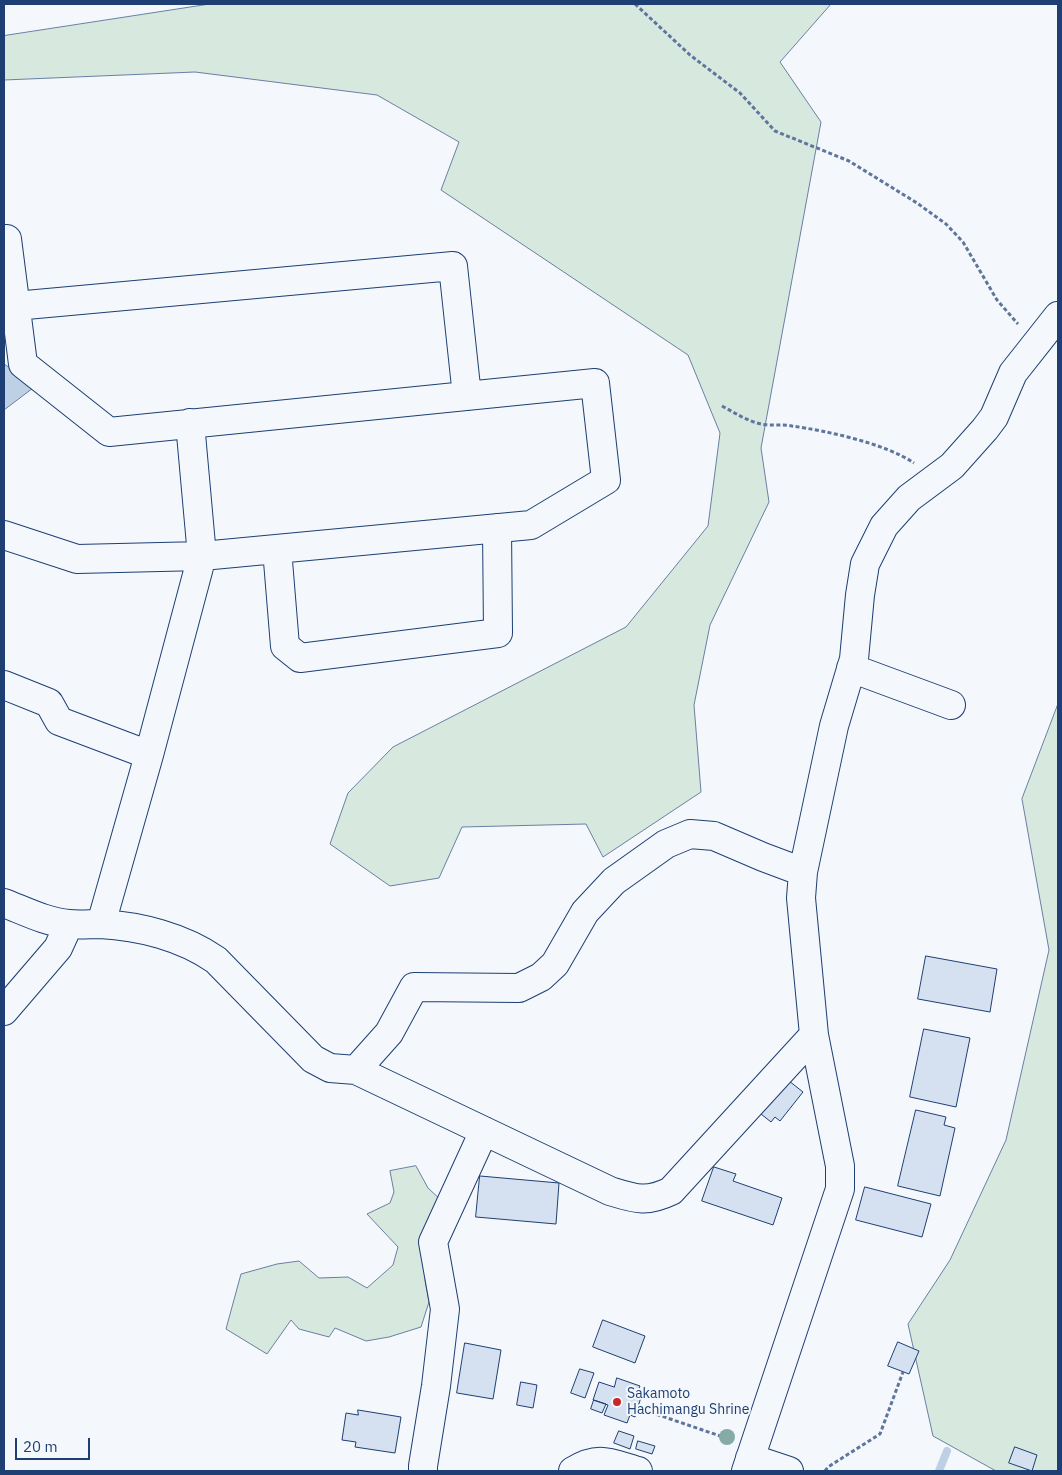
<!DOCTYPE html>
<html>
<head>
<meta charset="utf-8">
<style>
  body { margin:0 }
  #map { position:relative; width:1062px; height:1475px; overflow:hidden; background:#f4f7fb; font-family:"IBM Plex Sans",sans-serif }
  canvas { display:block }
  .frame { position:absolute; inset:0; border:5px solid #1d3f73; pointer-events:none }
  .scale { position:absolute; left:15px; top:1438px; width:75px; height:22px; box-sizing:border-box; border:2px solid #1d3f73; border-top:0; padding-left:6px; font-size:15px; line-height:18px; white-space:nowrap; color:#1d3f73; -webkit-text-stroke:4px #f4f7fb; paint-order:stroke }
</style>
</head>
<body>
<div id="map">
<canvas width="1062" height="1475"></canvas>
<div class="frame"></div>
<div class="scale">20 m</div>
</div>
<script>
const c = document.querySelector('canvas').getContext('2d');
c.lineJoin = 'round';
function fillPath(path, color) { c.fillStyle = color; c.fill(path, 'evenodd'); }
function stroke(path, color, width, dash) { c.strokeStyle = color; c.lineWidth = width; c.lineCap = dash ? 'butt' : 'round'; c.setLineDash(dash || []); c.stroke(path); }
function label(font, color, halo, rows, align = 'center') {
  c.font = font + ' "IBM Plex Sans",sans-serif'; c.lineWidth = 4; c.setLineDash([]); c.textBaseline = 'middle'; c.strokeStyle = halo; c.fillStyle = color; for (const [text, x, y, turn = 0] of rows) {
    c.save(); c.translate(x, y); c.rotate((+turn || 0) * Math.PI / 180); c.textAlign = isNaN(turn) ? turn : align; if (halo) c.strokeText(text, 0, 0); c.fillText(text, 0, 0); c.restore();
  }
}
const green = new Path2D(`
  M210,4H831L780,62L821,122L761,448L769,502L710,625L694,705L701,792L603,857L586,824L462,827L439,878L390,886L330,844L348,793L393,747L626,627L708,526L720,433L688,355L441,190L459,142L377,95L195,72L4,80V36Z
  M1058,704V1471H996L933,1436L908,1324L950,1260L1006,1140L1049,950L1022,799Z
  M416,1166L428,1188L442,1201L429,1269L425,1280L429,1302L421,1327L389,1337L366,1341L335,1328L329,1337L299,1329L291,1320L267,1354L226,1329L241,1274L277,1264L299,1261L319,1278L348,1277L367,1288L393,1265L398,1247L367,1214L390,1203L394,1192L390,1171Z`);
const water = new Path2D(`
  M4,364L37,385L4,410Z`);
const stream = new Path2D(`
  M939,1471L947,1451`);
const building = new Path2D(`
  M926,956L997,969L990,1012L918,999Z
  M924,1029L970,1038L956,1107L910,1097Z
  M784,1077L803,1092L780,1121L775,1117L771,1122L756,1110Z
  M916,1110L946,1117L944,1125L955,1128L940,1196L898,1186Z
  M714,1167L736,1174L733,1181L782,1198L773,1225L702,1201Z
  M480,1176L559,1183L556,1224L476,1217Z
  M865,1187L931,1204L922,1237L856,1220Z
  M603,1320L645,1336L635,1363L593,1347Z
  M898,1342L919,1351L909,1374L888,1366Z
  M465,1343L501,1350L493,1399L457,1393Z
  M580,1369L594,1373L585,1398L571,1393Z
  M617,1378L640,1386L636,1396L641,1397L635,1417L630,1415L627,1423L604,1415L608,1405L593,1400L599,1382L614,1387Z
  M521,1382L537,1385L533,1408L517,1405Z
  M594,1400L606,1404L602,1413L591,1409Z
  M358,1410L401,1417L395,1453L355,1447L356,1442L342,1440L346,1413L358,1415Z
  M619,1431L634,1436L630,1449L614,1443Z
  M638,1441L655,1446L652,1454L636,1449Z
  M1015,1447L1037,1455L1032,1471L1009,1463Z`);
const path = new Path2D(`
  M635,4L690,55L740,93L775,131L849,161L917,203L946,224L963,242L997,300L1018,324
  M722,406C735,413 747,421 761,424C771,426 782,424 792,426C827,431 884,443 914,463
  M638,1408L729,1439
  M825,1471L828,1467L880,1434L903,1372`);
const minor = new Path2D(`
  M15,306L453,266L467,396
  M4,535L77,559L202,556L531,525L606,480L595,383L109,432L23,364L7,239
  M277,549L285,646L300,658L498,633L497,528
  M851,668L951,705
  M4,685L49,703L59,721L149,755
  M4,903C25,911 46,922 69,924C79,925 90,924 100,924C140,926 183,937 216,960L313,1059L330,1068L356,1070L610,1191C636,1199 646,1203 671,1191L814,1035
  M101,924L149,755L202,556L190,423
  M4,1011L58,948L69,924
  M356,1070L389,1033L414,987L519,988L541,977L555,964L585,912L614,881L666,844L690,834L714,836L763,857L803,872
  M750,1458L789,1471
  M423,1471V1466L436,1386L445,1309L433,1242L484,1131
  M573,1471C599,1455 610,1463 638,1471
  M746,1471L840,1189V1166L814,1035L801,898L803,872L834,726L854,659L860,595L865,564L884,526L909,498L952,466L985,429L994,417L1013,373L1058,316`);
const trees = [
  [727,1437]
];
const markers = [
  [617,1402,5,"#c62828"]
];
const poiNames = [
  ["Sakamoto",627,1394],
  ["Hachimangu Shrine",627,1410]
];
fillPath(green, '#d7e8df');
stroke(green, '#687fa3', 1);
fillPath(water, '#bed0e5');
stroke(water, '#687fa3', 1);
stroke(stream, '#bed0e5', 8);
fillPath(building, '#d5e0f0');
stroke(building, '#1d3f73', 1);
stroke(minor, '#1d3f73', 30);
stroke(path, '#5e769c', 3, [4, 2.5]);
stroke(minor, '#f4f7fb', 28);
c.fillStyle = '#86aba6';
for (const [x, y] of trees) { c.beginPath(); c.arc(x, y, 8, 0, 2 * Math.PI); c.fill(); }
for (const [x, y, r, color] of markers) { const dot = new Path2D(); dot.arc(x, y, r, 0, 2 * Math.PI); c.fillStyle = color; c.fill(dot); stroke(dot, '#f4f7fb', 2); }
label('14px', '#1d3f73', '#f4f7fb', poiNames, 'left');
</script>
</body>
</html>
